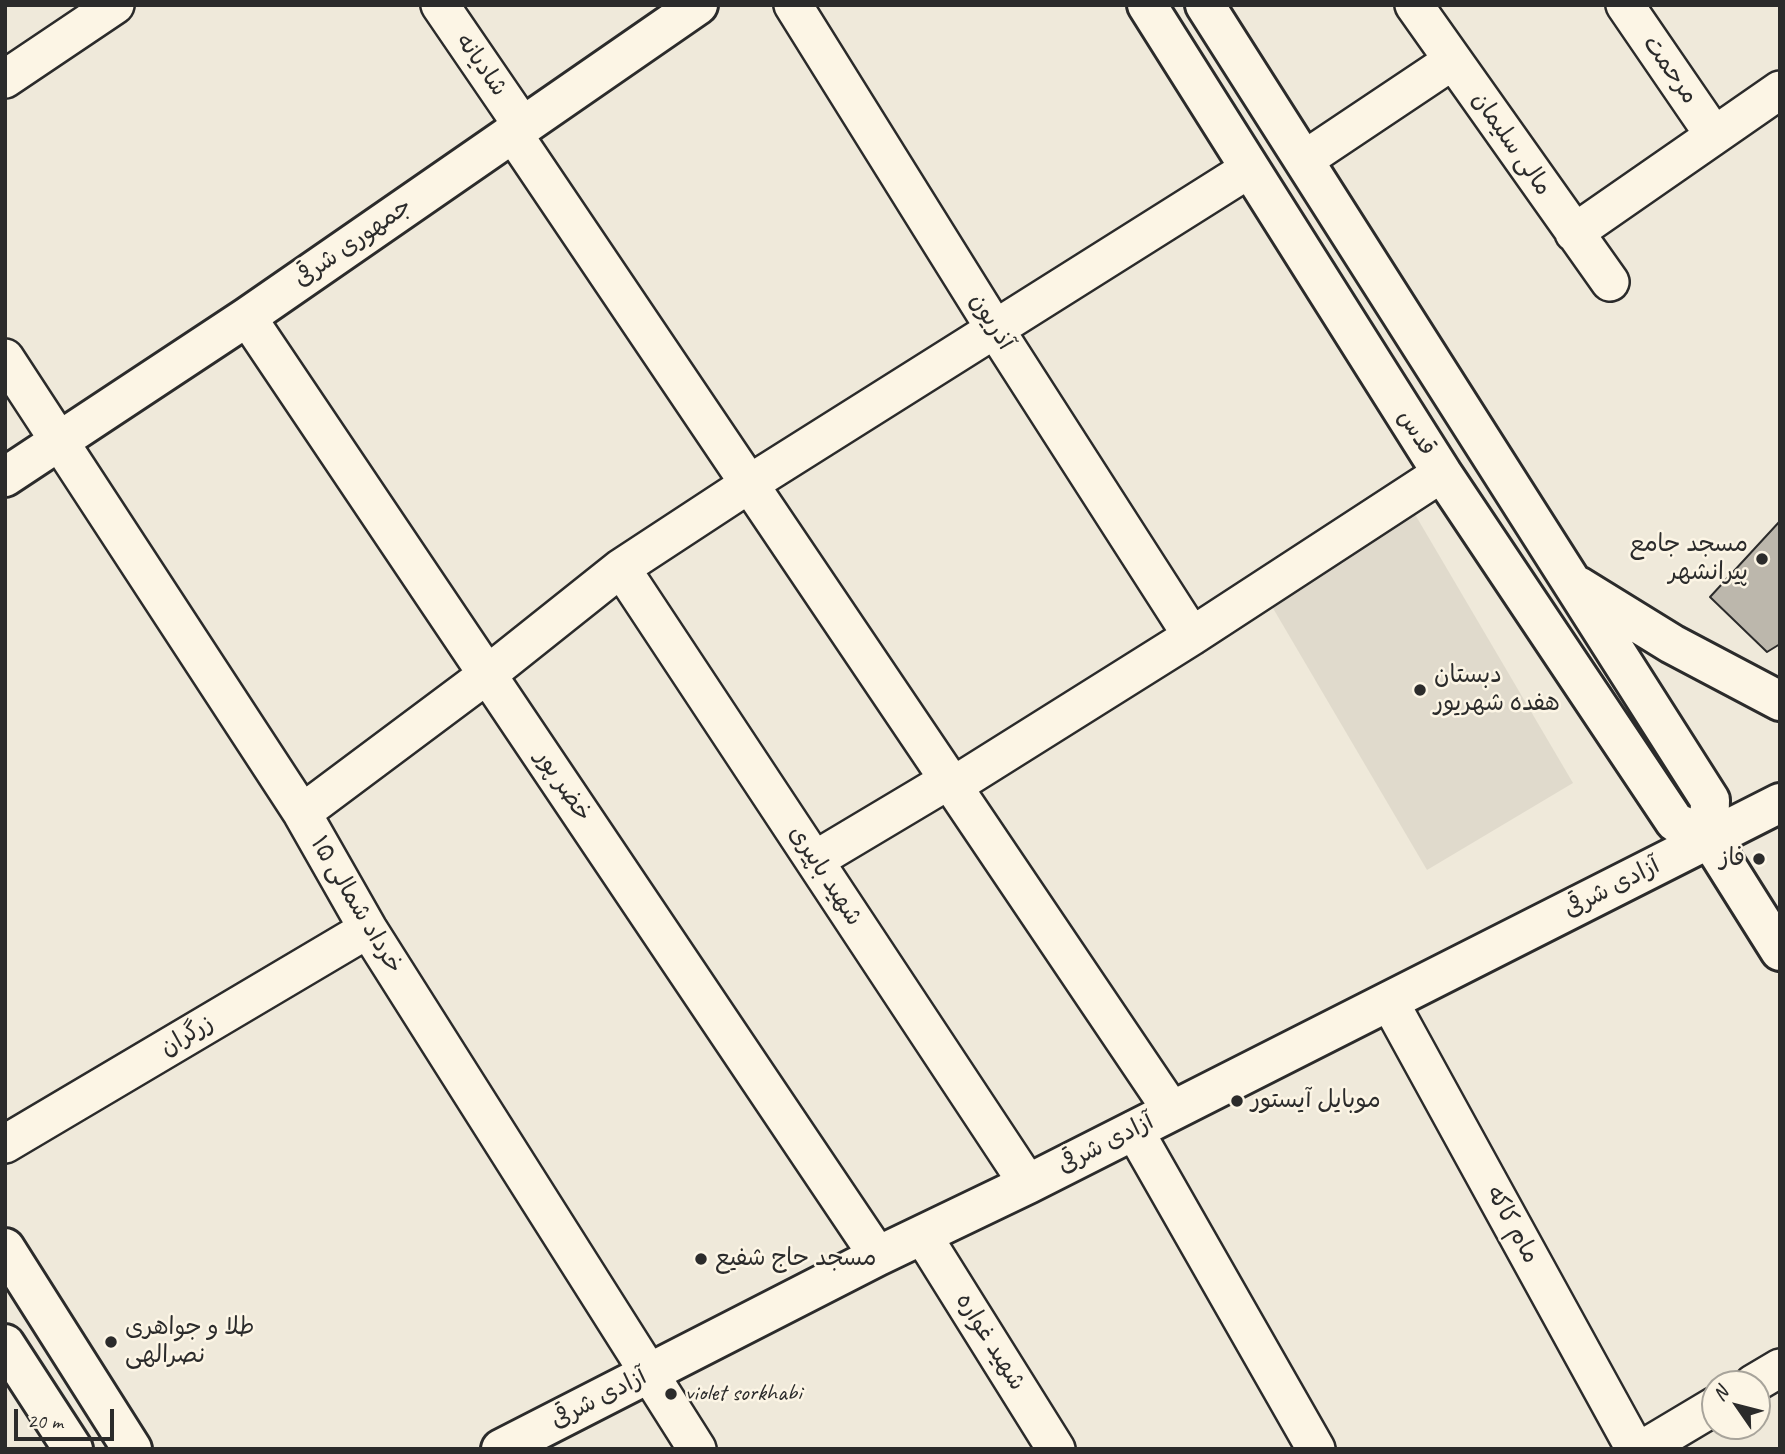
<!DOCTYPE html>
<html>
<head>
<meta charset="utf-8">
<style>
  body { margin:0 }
  #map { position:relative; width:1785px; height:1454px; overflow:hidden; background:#efe9da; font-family:Caveat,sans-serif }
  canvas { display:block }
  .frame { position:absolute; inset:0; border:7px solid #2b2b2b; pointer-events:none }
  .north { position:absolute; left:1701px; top:1370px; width:70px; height:70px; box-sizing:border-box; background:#fcf5e5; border:2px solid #a8a49b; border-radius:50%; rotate:305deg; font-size:19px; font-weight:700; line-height:28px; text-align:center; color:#2b2b2b }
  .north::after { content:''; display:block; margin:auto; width:24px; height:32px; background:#2b2b2b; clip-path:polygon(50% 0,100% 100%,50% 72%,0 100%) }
  .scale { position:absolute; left:14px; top:1409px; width:100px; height:32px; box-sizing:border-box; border:4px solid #2b2b2b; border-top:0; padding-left:9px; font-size:21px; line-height:24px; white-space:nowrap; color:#2b2b2b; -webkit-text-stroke:5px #fcf5e5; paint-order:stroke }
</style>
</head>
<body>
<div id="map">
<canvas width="1785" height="1454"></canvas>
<div class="frame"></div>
<div class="north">N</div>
<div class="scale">20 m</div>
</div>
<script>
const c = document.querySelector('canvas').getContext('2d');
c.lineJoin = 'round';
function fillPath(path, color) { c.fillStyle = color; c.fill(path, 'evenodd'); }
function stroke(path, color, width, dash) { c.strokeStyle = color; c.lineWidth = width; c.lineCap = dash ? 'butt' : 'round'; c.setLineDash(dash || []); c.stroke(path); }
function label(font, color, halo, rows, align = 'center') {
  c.font = font + ' Caveat,"Playpen Sans Arabic",sans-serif'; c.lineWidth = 5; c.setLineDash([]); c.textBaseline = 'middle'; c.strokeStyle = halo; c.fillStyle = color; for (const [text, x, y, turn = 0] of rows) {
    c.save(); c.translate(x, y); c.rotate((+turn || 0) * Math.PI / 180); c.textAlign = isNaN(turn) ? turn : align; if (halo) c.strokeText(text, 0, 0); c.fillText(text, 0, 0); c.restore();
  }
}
const built = new Path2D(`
  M1413,511L1573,783L1427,870L1267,598Z`);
const building = new Path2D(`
  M1780,521V644L1767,652L1710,597Z`);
const minor = new Path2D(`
  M440,5L522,125
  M793,5L995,329L1192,636
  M1414,5L1610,282
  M1625,5L1714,135
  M5,79L115,5
  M512,132L1172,1111
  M1304,160L1452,61
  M1574,233L1780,90
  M247,317L878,1256
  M5,358L302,813L368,929L697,1449
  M621,568L1028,1184
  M953,786L1192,636L1442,473
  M302,813L488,674L621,568L749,484L1249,169
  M815,860L949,780
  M1389,1001L1635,1449
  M1134,1130L1316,1449
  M5,1144L368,929
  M923,1236L1056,1449
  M1753,1384L1780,1368
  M1643,1449L1715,1406`);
const tertiary = new Path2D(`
  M5,477L247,317L698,5
  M501,1449L878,1256L1028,1184L1780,803`);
const secondary = new Path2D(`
  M1147,5L1442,473L1675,822L1709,838
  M1205,5L1710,800L1709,838L1780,951
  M1578,586L1672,644L1780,701
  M5,1248L132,1449
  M5,1344L73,1449`);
const markers = [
  [1762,559,7,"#2b2b2b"],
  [1420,690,7,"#2b2b2b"],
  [1759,859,7,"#2b2b2b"],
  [1237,1101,7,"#2b2b2b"],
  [701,1259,7,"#2b2b2b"],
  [111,1342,7,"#2b2b2b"],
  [671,1394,7,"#2b2b2b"]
];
const streetNames = [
  ["شادیانه",481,65,55],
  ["مرحمت",1670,70,55],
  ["مالی سلیمان",1511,144,55],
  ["جمهوری شرقی",353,243,-35],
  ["آذریون",991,322,58],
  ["قدس",1416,433,57],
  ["خضر پور",563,786,56],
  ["شهید باپیری",825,876,57],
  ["آزادی شرقی",1612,888,-27],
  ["۱۵ خرداد شمالی",356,905,59],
  ["زرگران",187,1036,-31],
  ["آزادی شرقی",1106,1144,-27],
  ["مام کاکه",1512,1225,61],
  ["شهید غواره",990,1342,58],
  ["آزادی شرقی",599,1399,-27]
];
const poiNames = [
  ["مسجد جامع",1748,545,"right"],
  ["پیرانشهر",1748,573,"right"],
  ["دبستان",1434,676],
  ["هفده شهریور",1434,704],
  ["فاز",1745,859,"right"],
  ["موبایل آیستور",1251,1101],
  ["مسجد حاج شفیع",715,1259],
  ["طلا و جواهری",125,1328],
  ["نصرالهی",125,1356],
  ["violet sorkhabi",685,1394]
];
fillPath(built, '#e0dacc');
fillPath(building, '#bcb7ac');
stroke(building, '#2b2b2b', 2);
stroke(minor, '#2b2b2b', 42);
stroke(tertiary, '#2b2b2b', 44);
stroke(secondary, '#2b2b2b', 44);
stroke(minor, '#fcf5e5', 37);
stroke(tertiary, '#fcf5e5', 38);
stroke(secondary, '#fcf5e5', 38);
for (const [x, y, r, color] of markers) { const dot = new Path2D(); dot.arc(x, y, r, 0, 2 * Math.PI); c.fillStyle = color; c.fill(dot); stroke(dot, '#fcf5e5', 2.5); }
label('24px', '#2b2b2b', '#fcf5e5', streetNames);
label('24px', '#2b2b2b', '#fcf5e5', poiNames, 'left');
</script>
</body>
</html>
